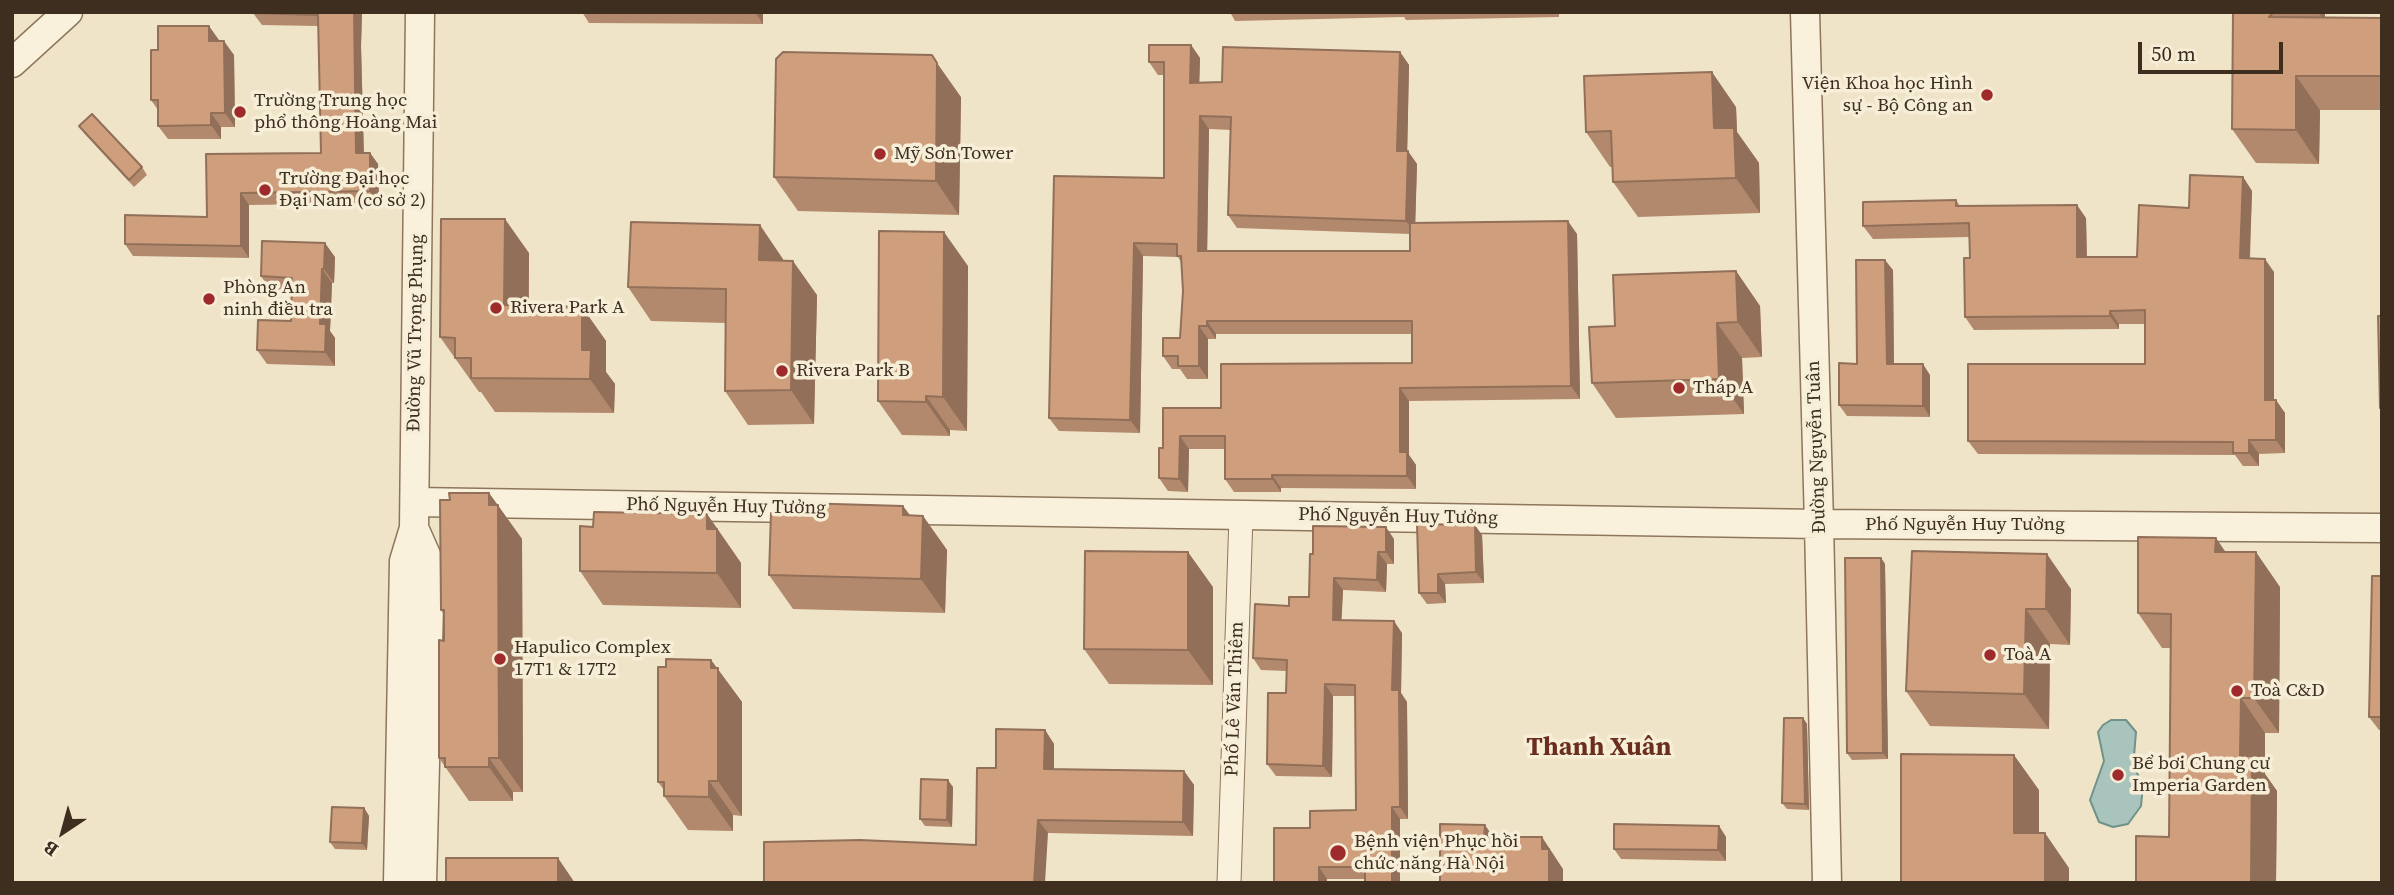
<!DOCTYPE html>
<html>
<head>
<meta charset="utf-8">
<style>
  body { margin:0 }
  #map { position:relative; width:2394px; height:895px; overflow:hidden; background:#f0e4c8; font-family:"Source Serif 4",serif }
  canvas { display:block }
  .frame { position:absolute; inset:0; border:14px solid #3d2e20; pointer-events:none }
  .north { position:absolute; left:28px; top:797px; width:70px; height:70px; -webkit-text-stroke:5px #f7eed8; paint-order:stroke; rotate:216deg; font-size:19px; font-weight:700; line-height:28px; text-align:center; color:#3d2e20 }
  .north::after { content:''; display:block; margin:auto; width:24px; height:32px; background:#3d2e20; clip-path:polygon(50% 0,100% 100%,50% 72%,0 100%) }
  .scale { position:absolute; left:2138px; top:42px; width:145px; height:32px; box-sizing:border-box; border:4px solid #3d2e20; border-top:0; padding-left:9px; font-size:21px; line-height:24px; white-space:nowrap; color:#3d2e20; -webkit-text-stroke:5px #f7eed8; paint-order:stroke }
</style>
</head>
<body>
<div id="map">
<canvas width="2394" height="895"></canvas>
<div class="frame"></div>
<div class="north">B</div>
<div class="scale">50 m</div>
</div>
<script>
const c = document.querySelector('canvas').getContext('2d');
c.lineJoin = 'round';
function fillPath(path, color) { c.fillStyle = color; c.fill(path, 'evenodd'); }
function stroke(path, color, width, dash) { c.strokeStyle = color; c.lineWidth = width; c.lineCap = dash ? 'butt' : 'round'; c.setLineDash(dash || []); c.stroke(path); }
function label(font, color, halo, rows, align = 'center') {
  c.font = font + ' "Source Serif 4",serif'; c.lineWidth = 7; c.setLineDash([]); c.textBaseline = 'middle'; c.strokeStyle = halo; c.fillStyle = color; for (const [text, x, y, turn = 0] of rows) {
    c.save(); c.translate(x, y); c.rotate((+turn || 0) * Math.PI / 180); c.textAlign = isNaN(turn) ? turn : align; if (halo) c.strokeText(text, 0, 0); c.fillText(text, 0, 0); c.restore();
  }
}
const water = new Path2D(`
  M2111,720H2126L2136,732L2134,756L2136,771L2143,785L2141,806L2128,824L2113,827L2099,822L2090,800L2104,761L2098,732L2103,725Z`);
const minor = new Path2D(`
  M1229,883L1241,515`);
const tertiary = new Path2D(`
  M1805,12L1819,524L1827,883
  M12,63L68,12
  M415,502L1819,524L2382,528
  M414,528L430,564L422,883
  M398,883L404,561L414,528L420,12`);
const wall = new Path2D(`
  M362,12L361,46L364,153H370L378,164L379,203L249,205V258L133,256L125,244L207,217L206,154L321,153L318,26L262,25L253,13Z
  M582,12H763V24L589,23Z
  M1230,12H1559V17L1406,20L1404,17L1235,21Z
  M2233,12H2325V18H2382V110H2320L2319,164L2256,163L2232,129Z
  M219,40L234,55L235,127H221V139H168L158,126V110L151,100L158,50Z
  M1191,45L1200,58L1199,83L1222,82L1400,52L1409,65L1407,151L1417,164L1415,223L1577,234L1580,399L1409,401V455L1416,465V489L1281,488V492H1234L1225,479V449H1189L1188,492L1168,491L1159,478L1163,448L1221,408L1412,363V334H1216V339H1208V379H1187L1180,369H1172L1163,356L1180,338L1183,291L1181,262L1178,257L1143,256L1140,433L1059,431L1049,418L1164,178V75H1158L1149,62ZM1209,129L1231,130L1228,215L1237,228L1410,234V251H1207Z
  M961,97L959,215L798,211L774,177Z
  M1736,107L1737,132L1759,163L1760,213L1638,217L1613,182V167H1610L1586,132Z
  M79,126L142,167L147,175L134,187L84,133Z
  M2243,177L2252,191L2250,259L2274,272V400L2285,413V453L2259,454V466H2243L2235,455L1978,454L1968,441L2145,364V324H2119V329L1974,330L1965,317L1970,258L1969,237L1873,239L1863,226L1956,200L1960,206L2086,218L2087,257H2137L2189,208Z
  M529,253V306L582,307L606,341V372L615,384L614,413L495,412L481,392H479L440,337Z
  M335,257L334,283H332L330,331L335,338V366L267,364L257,350L291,321L292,291L270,290L261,276Z
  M783,259V261L817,295L814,424L748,425L725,391L726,323L651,321L628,287Z
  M968,266L967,431L950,430V436L902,435L878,401Z
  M1893,270L1894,364L1930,375V417L1847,416L1839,405Z
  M1736,271L1760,306L1762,357L1742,358L1744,414L1616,418L1592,383L1615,326Z
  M489,493L522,539L523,792H513V801H469L439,758L444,615L441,610Z
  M903,506L910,515L923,516L947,550L945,613L793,609L769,575L799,513Z
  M707,514L741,563V608L603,605L580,571L593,527Z
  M1417,524L1482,535L1484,583L1445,584L1446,603L1427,604L1419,593Z
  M1394,539V564H1387L1386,592L1343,590L1341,620L1402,633L1401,693L1407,702L1408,819H1400V883H1365V879H1327L1274,883L1310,828L1356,810L1355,696H1333L1332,777L1276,776L1267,764L1286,693V671L1261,670L1253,658L1289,606L1309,597L1310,554Z
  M1912,551L2071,589L2070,645L2050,644L2049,729L1930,726L1906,691Z
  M2225,552L2280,587L2279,733H2265V774L2277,791L2276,883H2136L2169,837L2171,648H2162L2138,613Z
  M1881,558L1885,564L1888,759L1852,760L1847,753Z
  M2382,576V730H2379L2369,717Z
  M1213,587V685L1109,684L1084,649Z
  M711,660L742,702V816L733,815V831L688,830L664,796V790L658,782L666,667Z
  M1803,718L1807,724L1809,810L1787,809L1782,803Z
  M1045,730L1054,744V769L1184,771L1194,785L1193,836L1048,833L976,845L996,768Z
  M953,787L952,827L925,826L920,819Z
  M364,808L369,816L367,850L335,849L330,842Z
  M1719,826L1726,837V861L1621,859L1614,849Z`);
const shadedWall = new Path2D(`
  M354,12H362L361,46L364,164L356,153Z
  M755,12H763V24Z
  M2318,12H2325V22Z
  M209,26L219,40V55L209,41Z
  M224,41L234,55L235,127L225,113Z
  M1191,45L1200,58L1199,96L1190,83Z
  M1400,52L1409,65L1407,164L1397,151Z
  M937,63L961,97L959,215L936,181Z
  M1712,72L1736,107L1737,132L1759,163L1760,213L1736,178L1714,128Z
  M2296,76L2320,110L2319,164L2296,130Z
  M211,113L221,127V139L211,125Z
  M1200,116L1209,129L1207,264L1198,251Z
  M1408,151L1417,164L1415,234L1406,221Z
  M370,153L378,164L379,203L370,191Z
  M2243,177L2252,191L2249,272L2240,258Z
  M241,193L249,205V258L241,246Z
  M2077,205L2086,218L2087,271L2077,257Z
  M505,219L529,253L528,340L504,305Z
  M1568,221L1577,234L1580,399L1571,386Z
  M760,225L783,259V295L759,260Z
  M944,232L968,266L967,431L943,397Z
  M325,243L335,257L334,283L324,269Z
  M1134,243L1143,256L1140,433L1130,420Z
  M2265,259L2274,272V413L2265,400Z
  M1885,260L1893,270L1894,375L1887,364Z
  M793,261L817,295L814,424L791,390Z
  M322,269L332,283L330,331L335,338V366L325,352L320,324Z
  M1736,271L1760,306L1762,357L1738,322Z
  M582,307L606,341V372L615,384L614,413L590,379L582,350Z
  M2110,311L2119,324V329L2110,316Z
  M1207,321L1216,334V339L1207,326Z
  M1717,323L1742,358L1744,414L1719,379Z
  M1199,326L1208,339V379L1199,366Z
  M1923,364L1930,375V417L1923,406Z
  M1400,388L1409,401V455L1416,465V489L1407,476L1400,452Z
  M926,396L950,430V436L926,402Z
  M2276,400L2285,413V453L2276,440Z
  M1180,436L1189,449L1188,492L1179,479Z
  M2249,440L2259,454V466L2249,453Z
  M1272,475L1281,488V492L1272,479Z
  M489,493L522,539L523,792L499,758Z
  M903,506L922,533L923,516L947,550L945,613L921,579L903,515Z
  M707,514L741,563V608L717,573L707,529Z
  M1475,525L1482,535L1484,583L1476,572Z
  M1386,527L1394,539V564L1386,552Z
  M2216,538L2240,573L2215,552Z
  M1188,552L1213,587V685L1188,650Z
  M1378,552L1387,564L1386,592L1377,580Z
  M2256,552L2280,587L2279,733L2254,698Z
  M2047,554L2071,589L2070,645L2046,609Z
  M1881,558L1885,564L1888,759L1883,753Z
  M1438,574L1445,584L1446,603L1438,593Z
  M1334,578L1343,590L1341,632L1333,620Z
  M2026,609L2050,644L2049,729L2024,694Z
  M1394,621L1402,633L1401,693L1407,702L1408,819L1400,807L1392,690Z
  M711,660L742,702V816L718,781Z
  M1325,684L1333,696L1332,777L1323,766Z
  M2241,698L2265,733V774L2277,791L2276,883H2251L2240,756Z
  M1803,718L1807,724L1809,810L1805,804Z
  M1045,730L1054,744V783L1044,769Z
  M2014,755L2039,790V868L2014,833Z
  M489,758L513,792V801L489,767Z
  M1184,771L1194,785L1193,836L1183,822Z
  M948,780L953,787L952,827L947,820Z
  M709,781L733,815V831L709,797Z
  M1392,807L1400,819V883H1392Z
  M364,808L369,816L367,850L362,843Z
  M1038,820L1048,833L1045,883H1034Z
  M1485,825L1498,844L1484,837Z
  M1719,826L1726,837V861L1718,850Z
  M2045,833L2069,868V883H2045Z
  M1542,837L1563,869V883H1549L1542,849Z
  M558,858L575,883H558Z
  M1319,867L1327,879V883H1319Z`);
const building = new Path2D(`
  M253,12H354L356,153H370V191L241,193V246L125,244V215L207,217L206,154L321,153L318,15L253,13Z
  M2233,12H2274L2269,17L2382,18V76H2296V130L2232,129Z
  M158,26H209V41H224L225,113H211V125L158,126V100H151V50H158Z
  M1149,45H1191L1190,83L1222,82L1223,47L1400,52L1397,151H1408L1406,221L1228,215L1231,117L1200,116L1198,251H1410V223L1568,221L1571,386L1400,388V452H1407V476L1272,475V479H1225V436H1180L1179,479L1159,478V448H1163V408H1221V364L1412,363V321H1207V326H1199V366H1178V356H1163V338H1180L1183,291L1181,256H1177V244L1134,243L1130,420L1049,418L1054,176L1164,178V62H1149Z
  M783,52L932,55L937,63L936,181L774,177L776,59Z
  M1712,72L1714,128H1734L1736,178L1613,182L1611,131L1586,132L1584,76Z
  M92,114L142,167L129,180L79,126Z
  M2190,175L2243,177L2240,258L2265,259V400H2276V440H2249V453H2233V442L1968,441V364H2145V310L2110,311V316L1965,317L1964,258H1970L1969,223L1863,226V202L1956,200V206L2077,205V257H2137L2139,205L2189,208Z
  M441,219H505L504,305L582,307V350H591L590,379L471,378V358H455V338L440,337Z
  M631,222L760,225L759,260L793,261L791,390L725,391L726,289L628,287Z
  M879,231L944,232L943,397L926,396V402L878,401Z
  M262,241L325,243L324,269H322L320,324H326L325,352L257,350L258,320L291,321L292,278L261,276Z
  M1856,260H1885L1887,364H1923V406L1839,405V363L1857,364Z
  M1736,271L1738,322L1717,323L1719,379L1592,383L1589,327L1615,326L1613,275Z
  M2378,316H2382V408H2380Z
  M449,493H489V505H498L499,758H489V767H445V758H439V640L444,641V610H441L440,500H450Z
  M800,503L903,506V515L923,516L921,579L769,575L771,513H799Z
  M594,512L707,514V529H717V573L580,571V526L593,527Z
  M1417,524L1475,525L1476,572L1438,574V593H1419Z
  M1313,526L1386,527V552H1378L1377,580L1334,578L1333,620L1394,621L1392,690H1399L1400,807H1392V883H1365V867H1319V883H1274V828H1310V811L1356,810L1355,685L1325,684L1323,766L1267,764L1268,693H1286L1287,660L1253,658L1255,604L1289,606V597H1309L1310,554H1313Z
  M2138,537L2216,538L2215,552H2256L2254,698H2241L2240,756H2252L2251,883H2136V836L2169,837L2171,614L2138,613Z
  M1085,551L1188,552V650L1084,649Z
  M1912,551L2047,554L2046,609H2026L2024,694L1906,691Z
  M1845,558H1881L1883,753H1847Z
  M2372,576H2382V717H2369Z
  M666,659L711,660V668H718V781H709V797L664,796V782H658V667H666Z
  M1784,718H1803L1805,804L1782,803Z
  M996,729L1045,730L1044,769L1184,771L1183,822L1038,820L1034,883H764V842L860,840L976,845L977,768H996Z
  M1901,754L2014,755V833H2045V883H1901Z
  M921,779L948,780L947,820L920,819Z
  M332,807L364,808L362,843L330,842Z
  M1440,824L1485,825L1484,837H1542V849H1549V883H1440Z
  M1614,824L1719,826L1718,850L1614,849Z
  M446,858H558V883H446Z`);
const markers = [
  [1987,95,7,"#9e2a2b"],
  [240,112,7,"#9e2a2b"],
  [880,154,7,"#9e2a2b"],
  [265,190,7,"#9e2a2b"],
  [209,299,7,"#9e2a2b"],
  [496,308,7,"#9e2a2b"],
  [782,371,7,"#9e2a2b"],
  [1679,388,7,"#9e2a2b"],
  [1990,655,7,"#9e2a2b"],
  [500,659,7,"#9e2a2b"],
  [2237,691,7,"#9e2a2b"],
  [2118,775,7,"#9e2a2b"],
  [1338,853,9,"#9e2a2b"]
];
const poiNames = [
  ["Viện Khoa học Hình",1973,84,"right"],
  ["sự - Bộ Công an",1973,106,"right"],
  ["Trường Trung học",254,101],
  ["phổ thông Hoàng Mai",254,123],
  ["Mỹ Sơn Tower",894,154],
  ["Trường Đại học",279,179],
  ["Đại Nam (cơ sở 2)",279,201],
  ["Phòng An",223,288],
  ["ninh điều tra",223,310],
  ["Rivera Park A",510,308],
  ["Rivera Park B",796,371],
  ["Tháp A",1693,388],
  ["Hapulico Complex",514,648],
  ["17T1 & 17T2",514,670],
  ["Toà A",2004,655],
  ["Toà C&D",2251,691],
  ["Bể bơi Chung cư",2132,764],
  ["Imperia Garden",2132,786],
  ["Bệnh viện Phục hồi",1354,842],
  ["chức năng Hà Nội",1354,864]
];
const streetNames = [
  ["Đường Vũ Trọng Phụng",416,333,-89],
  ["Đường Nguyễn Tuân",1817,447,-92],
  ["Phố Nguyễn Huy Tưởng",726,507,1],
  ["Phố Nguyễn Huy Tưởng",1398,517,1],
  ["Phố Nguyễn Huy Tưởng",1965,525],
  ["Phố Lê Văn Thiêm",1235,699,-88]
];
const districtNames = [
  ["Thanh Xuân",1599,748]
];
fillPath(water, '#a9c4bc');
stroke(water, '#6f938a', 2);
stroke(minor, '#8d765c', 25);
stroke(tertiary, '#8d765c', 31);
stroke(minor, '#faf1dc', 23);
stroke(tertiary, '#faf1dc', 28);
fillPath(wall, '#b2896c');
fillPath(shadedWall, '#916f58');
fillPath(building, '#cf9f7d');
stroke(building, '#916f58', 2);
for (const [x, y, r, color] of markers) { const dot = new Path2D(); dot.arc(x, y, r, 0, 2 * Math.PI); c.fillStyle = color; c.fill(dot); stroke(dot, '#f7eed8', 2.5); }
label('19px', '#3d2e20', '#f7eed8', poiNames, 'left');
label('19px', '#3d2e20', '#f7eed8', streetNames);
label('bold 26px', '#6b2e1e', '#f7eed8', districtNames);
</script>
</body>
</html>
